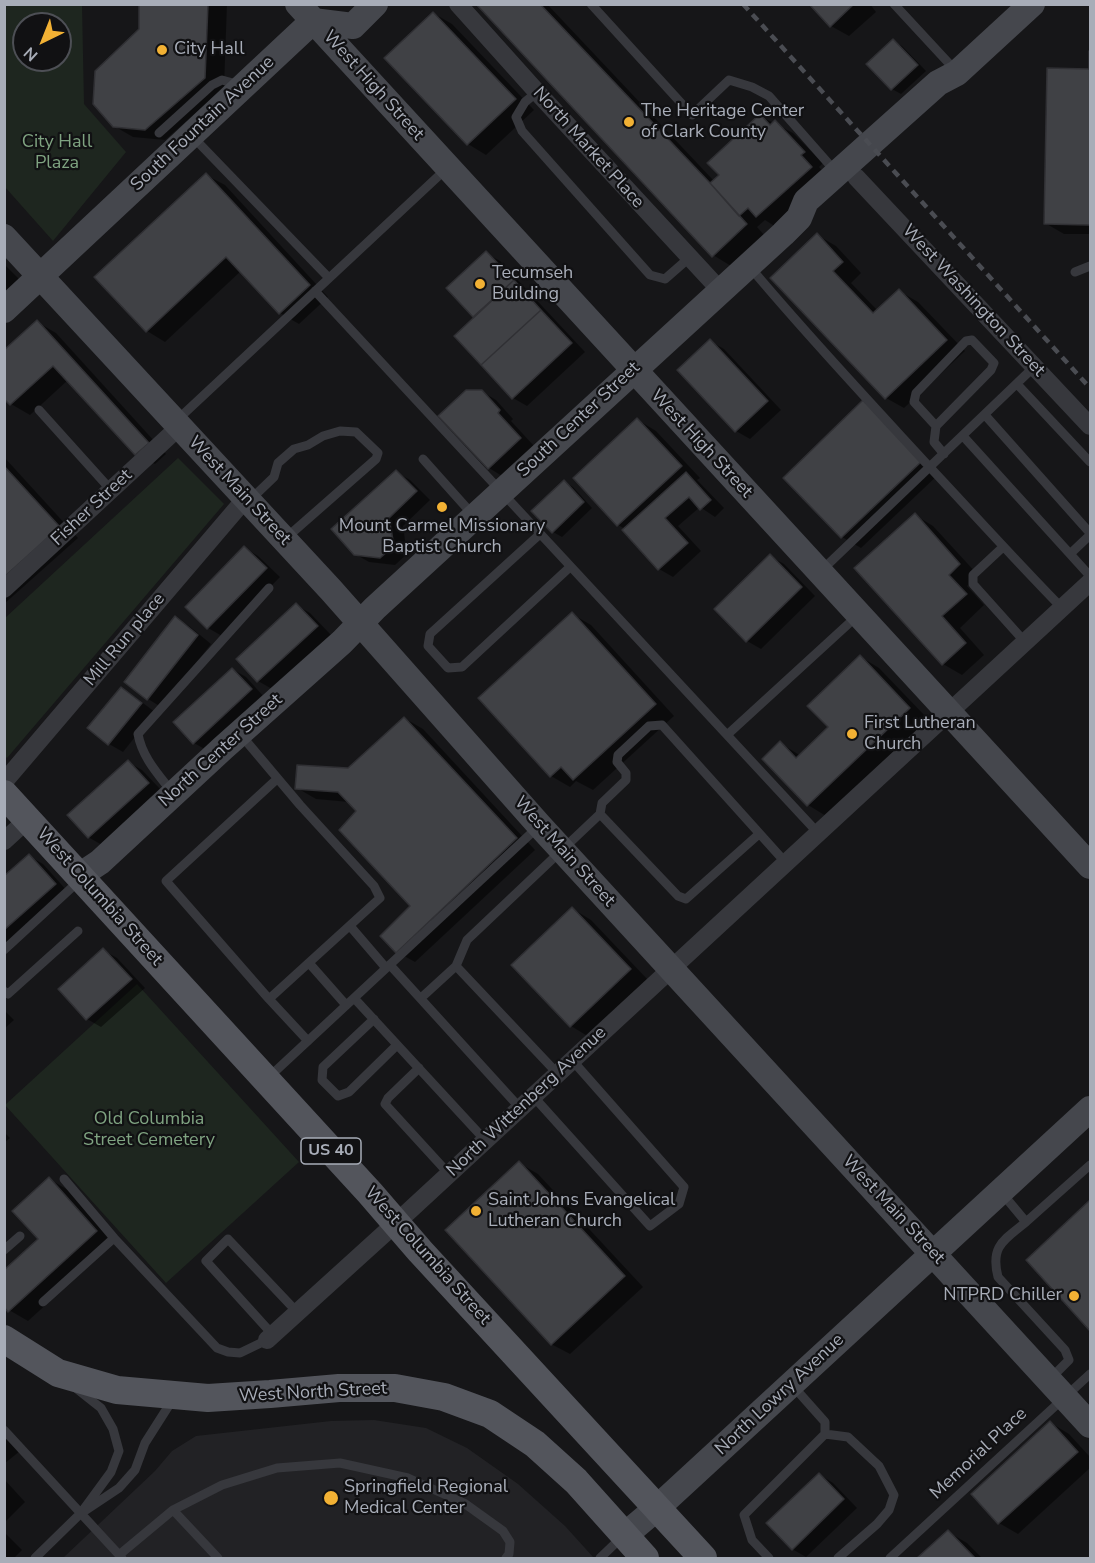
<!DOCTYPE html>
<html>
<head>
<meta charset="utf-8">
<style>
  body { margin:0 }
  #map { position:relative; width:1095px; height:1563px; overflow:hidden; background:#161618; font-family:"Nunito Sans",sans-serif }
  canvas { display:block }
  .frame { position:absolute; inset:0; border:6px solid #a8adb8; pointer-events:none }
  .north { position:absolute; left:12px; top:12px; width:60px; height:60px; box-sizing:border-box; background:#111113; border:2px solid #4d4f55; border-radius:50%; rotate:223deg; font-size:16px; font-weight:700; line-height:24px; text-align:center; color:#a8adb8 }
  .north::after { content:''; display:block; margin:auto; width:21px; height:27px; background:#f2b134; clip-path:polygon(50% 0,100% 100%,50% 72%,0 100%) }
</style>
</head>
<body>
<div id="map">
<canvas width="1095" height="1563"></canvas>
<div class="frame"></div>
<div class="north">N</div>
</div>
<script>
const c = document.querySelector('canvas').getContext('2d');
c.lineJoin = 'round';
function fillPath(path, color) { c.fillStyle = color; c.fill(path, 'evenodd'); }
function stroke(path, color, width, dash) { c.strokeStyle = color; c.lineWidth = width; c.lineCap = dash ? 'butt' : 'round'; c.setLineDash(dash || []); c.stroke(path); }
function label(font, color, halo, rows, align = 'center') {
  c.font = font + ' "Nunito Sans",sans-serif'; c.lineWidth = 4.5; c.setLineDash([]); c.textBaseline = 'middle'; c.strokeStyle = halo; c.fillStyle = color; for (const [text, x, y, turn = 0] of rows) {
    c.save(); c.translate(x, y); c.rotate((+turn || 0) * Math.PI / 180); c.textAlign = isNaN(turn) ? turn : align; if (halo) c.strokeText(text, 0, 0); c.fillText(text, 0, 0); c.restore();
  }
}
const built = new Path2D(`
  M374,1420L426,1428L467,1448L518,1484L565,1526L594,1558H63L155,1471L172,1451L196,1436L331,1421Z`);
const green = new Path2D(`
  M5,4L82,5L84,104L126,152L53,241L5,187ZM24,24H60V60H24Z
  M178,458L224,504L7,758L4,755L5,618Z
  M137,984L299,1162L166,1283L5,1105Z`);
const shadow = new Path2D(`
  M141,4H227L224,88L165,140L133,137L114,126L141,30Z
  M478,4H547L714,181L721,175L760,116L793,133L823,163L819,167L829,178L776,227L765,220L757,227L765,236L731,266L713,255Z
  M811,4H870L876,12L849,36L831,26Z
  M433,13L452,24L534,110L486,155L468,144Z
  M893,41L902,46L926,71L901,94L892,89Z
  M1090,61V234H1064L1045,223L1049,70L1090,71Z
  M206,175L225,185L328,297L299,324L280,313L241,271L165,342L147,331Z
  M817,235L836,246L861,273L851,283L878,311L899,291L918,302L965,351L904,408L886,398Z
  M486,253L500,261L585,352L527,406L513,398L475,318L448,288Z
  M4,264L19,279L4,293Z
  M37,322L56,333L166,454L155,464L136,454L68,380L30,415L11,404Z
  M710,341L724,349L781,410L750,439L736,431L679,370Z
  M481,391L496,400L513,419L511,421L534,446L502,476L489,468Z
  M863,402L940,473L861,548L842,537Z
  M638,420L656,431L700,478L697,480L724,508L715,517L700,507L678,526L701,551L673,577L659,569L625,529L618,525L575,478Z
  M4,457L78,538L4,604Z
  M396,472L410,480L430,500L403,526L407,554L395,565L369,562L355,554Z
  M564,482L573,487L592,508L562,537L553,532Z
  M915,515L933,526L978,575L967,586L984,605L960,628L984,655L962,675L943,664Z
  M245,548L258,556L280,577L222,636L208,628L187,607Z
  M770,556L784,564L815,596L761,649L747,641Z
  M296,605L310,613L331,635L272,689L258,681Z
  M572,614L591,625L674,716L593,790L576,781L570,787L551,776Z
  M175,618L189,626L211,644L161,707L148,699Z
  M861,657L879,668L928,719L826,816L808,805L780,743L801,756L830,727Z
  M232,669L246,677L265,698L208,751L194,743Z
  M121,689L135,697L155,712L123,752L109,744L90,728Z
  M404,718L423,729L535,850L415,962L397,952L412,906L358,811L349,802L316,799L297,788L348,770Z
  M128,762L142,770L162,791L102,845L88,837Z
  M29,856L43,864L69,893L4,948V878Z
  M573,909L591,920L649,981L589,1037L571,1026Z
  M103,950L117,958L145,988L101,1027L87,1019L60,989Z
  M4,1010L14,1020L4,1029Z
  M4,1132L10,1138L4,1143Z
  M519,1163L538,1174L643,1287L570,1354L551,1344Z
  M49,1179L68,1190L115,1242L28,1321L9,1310L40,1239Z
  M1090,1203V1329L1028,1260Z
  M1051,1423L1069,1434L1090,1457V1468L1018,1534L999,1523L973,1494Z
  M4,1435L20,1451L4,1464Z
  M819,1474L833,1483L857,1508L806,1557L792,1549Z
  M4,1479L25,1502L4,1523Z
  M4,1532L22,1550L14,1558H4Z
  M948,1532L967,1543L982,1558H920Z`);
const building = new Path2D(`
  M139,4H208L205,78L145,130L113,127L93,104L95,71L139,29Z
  M476,4H540L710,183L747,224L712,257Z
  M809,4H854L830,27Z
  M433,12L516,99L467,145L384,58Z
  M893,39L918,65L891,90L866,64Z
  M1089,51H1090V225L1044,224L1047,68L1089,69Z
  M760,114L770,125L775,120L805,152L801,155L812,167L756,217L748,208L739,216L710,183L719,175L707,163Z
  M206,173L310,285L279,314L226,257L146,332L94,277Z
  M817,233L843,262L833,271L873,313L899,289L947,340L885,399L770,278Z
  M486,251L514,280L473,317L446,288Z
  M514,280L541,310L481,365L454,336Z
  M541,310L572,343L512,399L481,365Z
  M37,320L149,443L135,455L53,366L10,405L4,399V350Z
  M710,339L768,401L735,432L677,370Z
  M466,390H482L500,410L498,413L521,438L488,469L438,416Z
  M863,400L922,461L841,538L783,478Z
  M637,418L682,466L617,526L573,478Z
  M4,466L60,527L4,577Z
  M396,470L417,491L389,518L394,546L380,558L354,555L331,529Z
  M686,472L711,500L700,510L689,497L665,518L688,543L658,570L622,530Z
  M564,480L584,502L552,533L531,511Z
  M915,513L960,564L949,575L967,594L942,616L966,643L942,665L854,568Z
  M244,546L267,568L207,629L185,607Z
  M770,554L802,587L746,642L714,609Z
  M296,603L318,626L257,682L236,659Z
  M572,612L656,704L573,780L561,767L550,777L478,698Z
  M175,616L198,635L147,700L124,682Z
  M860,655L910,708L807,806L762,759L780,741L796,758L828,727L807,706Z
  M232,668L252,689L193,744L173,722Z
  M121,687L142,703L108,745L87,728Z
  M404,717L517,838L396,953L380,936L410,906L339,830L356,811L338,792L295,789L297,765L348,768Z
  M128,760L149,783L88,838L67,815Z
  M29,854L56,884L4,930V876Z
  M572,907L631,969L570,1027L511,965Z
  M103,948L132,979L86,1020L58,989Z
  M519,1161L625,1276L551,1345L445,1230Z
  M49,1177L97,1231L8,1312L4,1307V1270L38,1239L12,1211Z
  M1090,1200V1331L1026,1260Z
  M1050,1421L1078,1452L998,1524L971,1494Z
  M819,1473L844,1499L792,1550L766,1523Z
  M948,1530L975,1558H917Z`);
const lane = new Path2D(`
  M591,4L692,115L729,80L752,87L769,96L835,171
  M894,4L956,71
  M537,92L525,102L516,117L522,131L650,275L665,279L689,258
  M159,133L212,85L222,80L240,85
  M193,137L329,278
  M750,267C806,334 865,397 924,461C970,510 1015,560 1062,608
  M1075,272L1090,266
  M315,291L818,833
  M1017,384L1090,462
  M39,410L111,490
  M985,415L1090,533
  M175,422L446,169
  M936,426L914,402L916,393L966,341L972,340L994,363L991,370L936,426L934,442L944,454
  M963,436L1090,576
  M423,459L473,515
  M249,501L274,477L278,463L294,449L308,445L323,436L340,431L356,432L378,453L376,459L286,538
  M540,534L430,634L428,646L448,668L462,667L570,567
  M1003,547L973,575V584L1025,642
  M1070,554L1090,535
  M822,570L1035,366
  M241,735L300,805L374,886L380,898L269,999L166,881L277,779
  M727,735L857,616
  M172,792C158,774 142,757 138,734L269,588
  M600,814L678,896L686,899L759,834
  M350,926L386,968
  M4,950L80,880
  M309,963L346,1005
  M390,965L520,1108
  M4,991L8,994L78,931
  M354,998L485,1140
  M421,998L456,966
  M269,999L308,1041
  M374,1019L323,1067L322,1080L338,1096L349,1092L397,1045
  M419,1068L388,1098L385,1104L449,1174
  M557,1073L456,966L467,940L600,814L602,803L626,780V773L617,762L618,755L649,726L662,725L786,863
  M268,1078L539,826
  M533,1096L650,1226L679,1204L684,1187L572,1060
  M64,1179L114,1238
  M1001,1192L1026,1222C1004,1240 990,1246 998,1277L1065,1350L1069,1360L1051,1378
  M1026,1222L1090,1165
  M4,1250L20,1236
  M43,1302L114,1238L217,1348L228,1352L240,1353L267,1340
  M273,1335L206,1261L228,1239L298,1313
  M793,1386L825,1422V1434
  M4,1430L122,1558
  M86,1510L119,1488L135,1470L145,1443L173,1399
  M173,1510L218,1558
  M119,1555L173,1510L222,1485L277,1468L340,1463L408,1478L464,1503L503,1531L510,1542L509,1554L506,1558
  M35,1558L81,1513L111,1472L119,1451L113,1429L101,1408L77,1389
  M600,1558L623,1536
  M769,1558L752,1540L744,1515L825,1434L848,1437L879,1466L894,1495L889,1510L877,1524L838,1558
  M890,1558L1090,1374`);
const street = new Path2D(`
  M458,4L537,92L720,290
  M856,177L1090,426
  M4,589L179,427
  M4,782L246,498
  M4,841L28,819
  M267,1340L396,1223L1090,582`);
const secondary = new Path2D(`
  M298,4L1090,866
  M313,21L353,26L375,4
  M4,237L331,590L539,825L1090,1425
  M4,310L313,21
  M79,876L100,862L223,748L342,642L375,608L783,234L799,218L806,201L938,83L957,73L1032,4
  M625,1535L657,1508L1090,1109`);
const primary = new Path2D(`
  M4,794L370,1193L420,1251L703,1558
  M4,1339L58,1373L117,1390L208,1398L270,1394L339,1388H395L444,1397L490,1414L535,1444L576,1481L645,1558`);
const rail = new Path2D(`
  M743,4L1090,388`);
const markers = [
  [162,50,6,"#f2b134"],
  [629,122,6,"#f2b134"],
  [480,284,6,"#f2b134"],
  [442,507,6,"#f2b134"],
  [852,734,6,"#f2b134"],
  [476,1211,6,"#f2b134"],
  [1074,1296,6,"#f2b134"],
  [331,1498,8,"#f2b134"]
];
const shields = [
  [331,1151,60]
];
const shieldNames = [
  ["US 40",331,1151]
];
const poiNames = [
  ["City Hall",174,50],
  ["The Heritage Center",641,112],
  ["of Clark County",641,133],
  ["Tecumseh",492,274],
  ["Building",492,295],
  ["Mount Carmel Missionary",442,527,"center"],
  ["Baptist Church",442,548,"center"],
  ["First Lutheran",864,724],
  ["Church",864,745],
  ["Saint Johns Evangelical",488,1201],
  ["Lutheran Church",488,1222],
  ["NTPRD Chiller",1062,1296,"right"],
  ["Springfield Regional",344,1488],
  ["Medical Center",344,1509]
];
const streetNames = [
  ["West High Street",373,86,48],
  ["South Fountain Avenue",203,124,-43],
  ["North Market Place",588,148,48],
  ["West Washington Street",973,301,47],
  ["South Center Street",579,420,-43],
  ["West High Street",701,444,47],
  ["West Main Street",239,491,47],
  ["Fisher Street",92,508,-43],
  ["Mill Run place",125,640,-50],
  ["North Center Street",221,751,-42],
  ["West Main Street",564,852,48],
  ["West Columbia Street",99,897,48],
  ["North Wittenberg Avenue",527,1102,-43],
  ["West Main Street",893,1210,47],
  ["West Columbia Street",427,1256,48],
  ["West North Street",313,1393,-3],
  ["North Lowry Avenue",780,1395,-43],
  ["Memorial Place",979,1454,-43]
];
const parkNames = [
  ["City Hall",57,143],
  ["Plaza",57,164],
  ["Old Columbia",149,1120],
  ["Street Cemetery",149,1141]
];
fillPath(built, '#222225');
fillPath(green, '#1e261f');
fillPath(shadow, '#0007');
fillPath(building, '#404145');
stroke(building, '#303034', 1.5);
stroke(lane, '#37383d', 9);
stroke(street, '#37383d', 18);
stroke(secondary, '#45474d', 26);
stroke(primary, '#53555c', 28);
stroke(rail, '#4a4c52', 4.5, [8, 6]);
for (const [x, y, r, color] of markers) { const dot = new Path2D(); dot.arc(x, y, r, 0, 2 * Math.PI); c.fillStyle = color; c.fill(dot); stroke(dot, '#111113', 2); }
for (const [x, y, w] of shields) { const box = new Path2D(); box.roundRect(x - w / 2, y - 13, w, 26, 4.5); c.fillStyle = '#111113'; c.fill(box); stroke(box, '#a8adb8', 1.5); }
label('bold 16px', '#a8adb8', null, shieldNames);
label('18px', '#a8adb8', '#111113', poiNames, 'left');
label('18px', '#a8adb8', '#111113', streetNames);
label('18px', '#7fa381', '#111113', parkNames);
</script>
</body>
</html>
